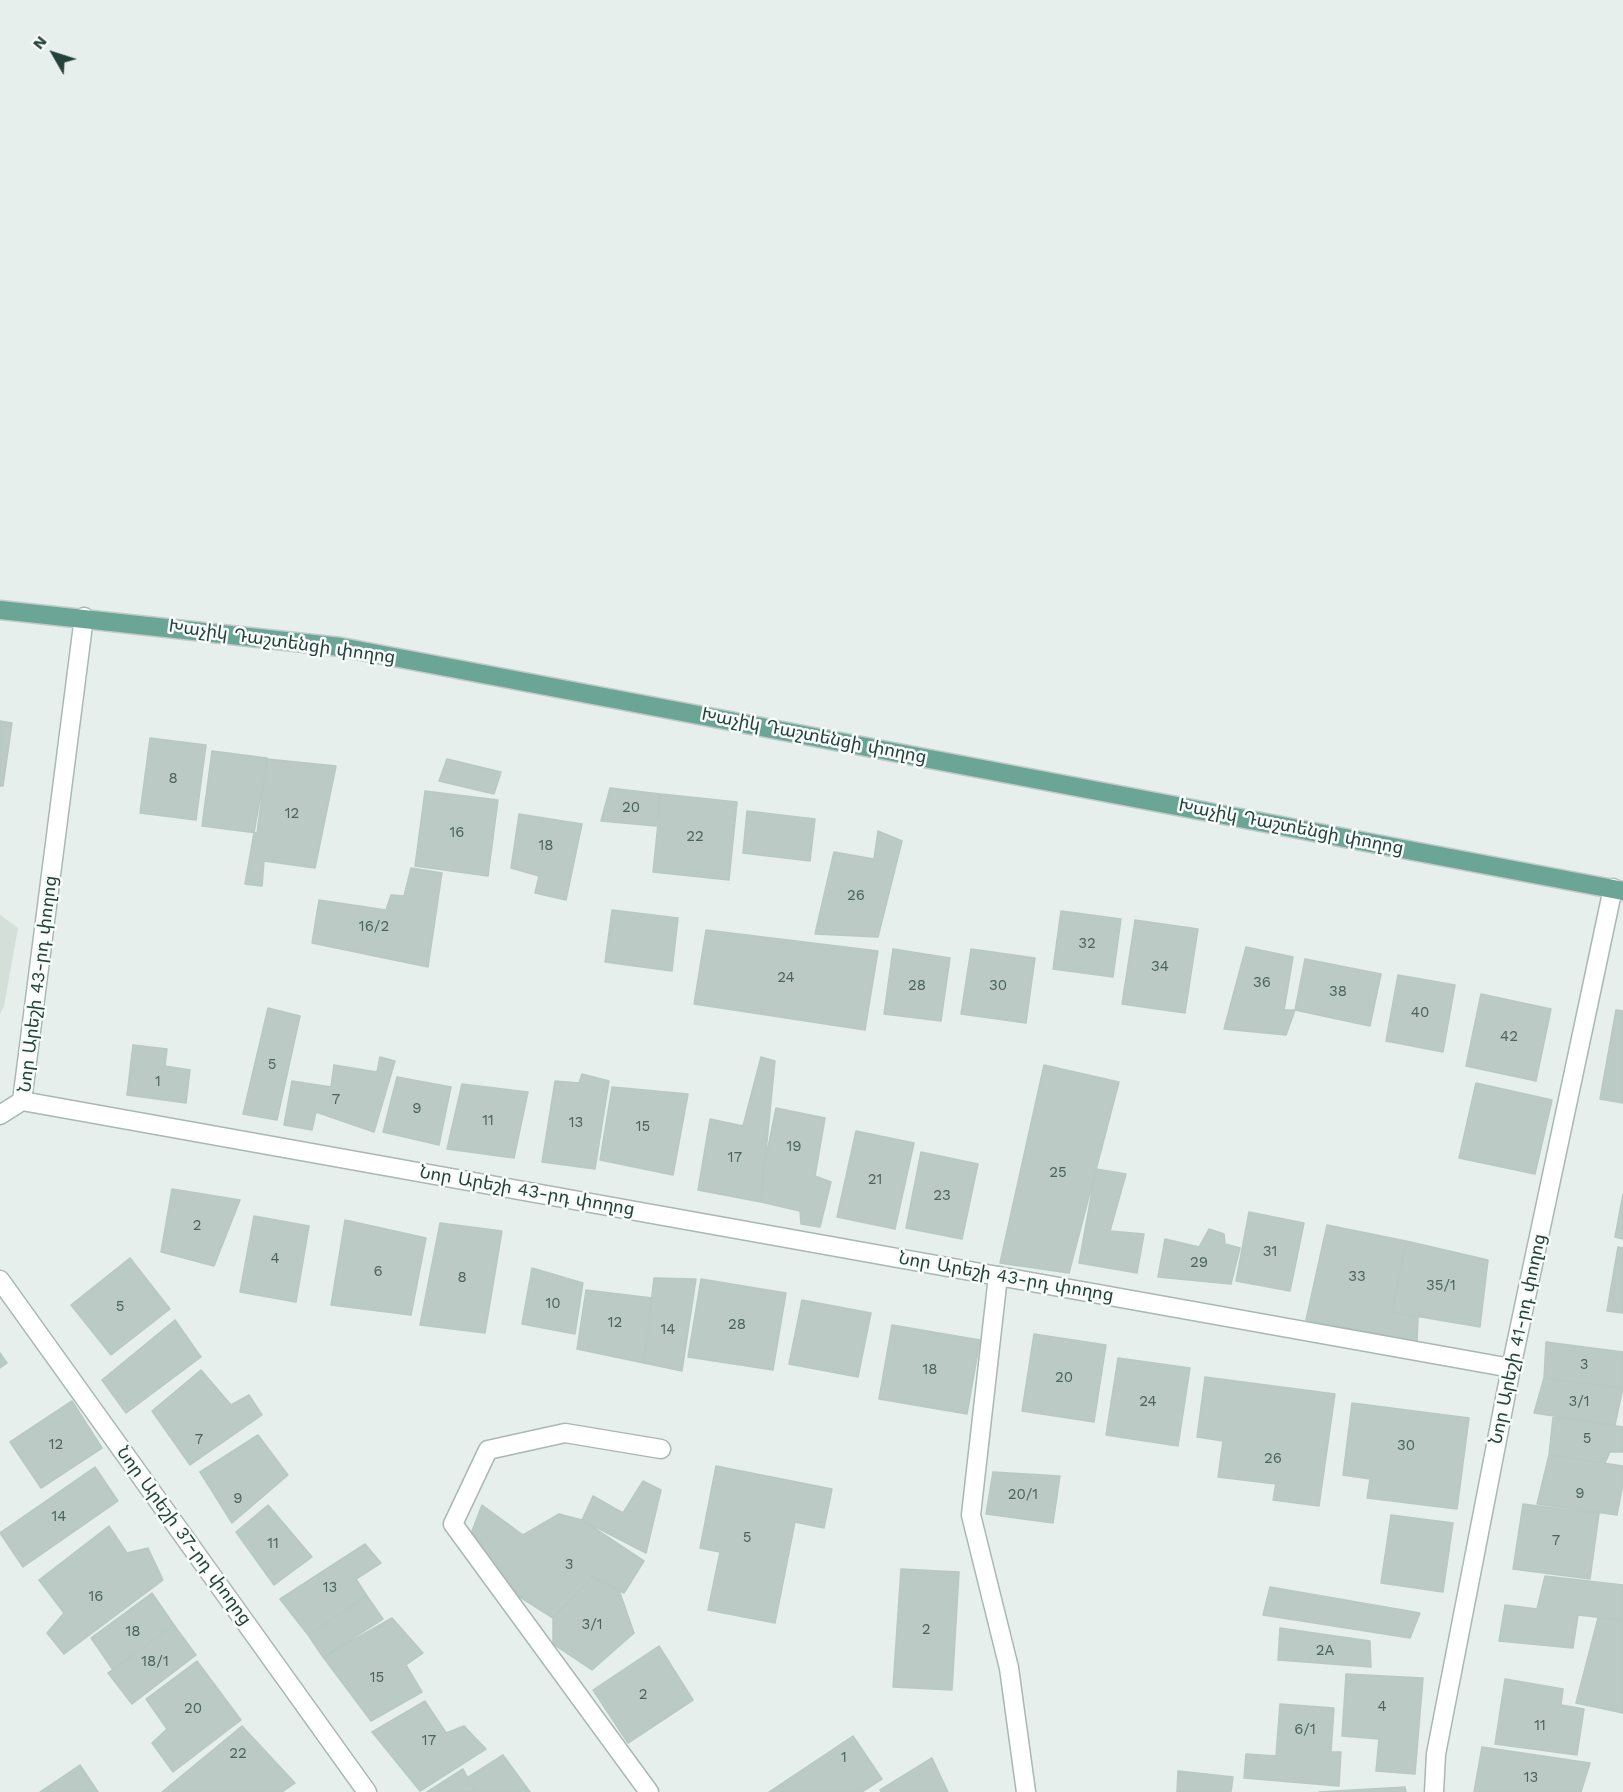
<!DOCTYPE html>
<html>
<head>
<meta charset="utf-8">
<style>
  body { margin:0 }
  #map { position:relative; width:1623px; height:1792px; overflow:hidden; background:#e6efeb; font-family:"Work Sans",sans-serif }
  canvas { display:block }
  .north { position:absolute; left:24px; top:24px; width:60px; height:60px; -webkit-text-stroke:4px #f7fbf9; paint-order:stroke; rotate:309deg; font-size:16px; font-weight:700; line-height:24px; text-align:center; color:#24423a }
  .north::after { content:''; display:block; margin:auto; width:21px; height:27px; background:#24423a; clip-path:polygon(50% 0,100% 100%,50% 72%,0 100%) }
</style>
</head>
<body>
<div id="map">
<canvas width="1623" height="1792"></canvas>
<div class="north">N</div>
</div>
<script>
const c = document.querySelector('canvas').getContext('2d');
c.lineJoin = 'round';
function fillPath(path, color) { c.fillStyle = color; c.fill(path, 'evenodd'); }
function stroke(path, color, width, dash) { c.strokeStyle = color; c.lineWidth = width; c.lineCap = dash ? 'butt' : 'round'; c.setLineDash(dash || []); c.stroke(path); }
function label(font, color, halo, rows, align = 'center') {
  c.font = font + ' "Work Sans","Noto Sans Armenian",sans-serif'; c.lineWidth = 5; c.setLineDash([]); c.textBaseline = 'middle'; c.strokeStyle = halo; c.fillStyle = color; for (const [text, x, y, turn = 0] of rows) {
    c.save(); c.translate(x, y); c.rotate((+turn || 0) * Math.PI / 180); c.textAlign = isNaN(turn) ? turn : align; if (halo) c.strokeText(text, 0, 0); c.fillText(text, 0, 0); c.restore();
  }
}
const built = new Path2D(`
  M0,915L18,928L4,1006L0,1014Z`);
const building = new Path2D(`
  M0,721L12,723L3,786H0Z
  M150,738L206,745L196,820L140,813Z
  M212,751L267,758L257,833L202,826Z
  M267,759L336,766L315,868L264,861L262,886L245,884Z
  M447,759L501,772L494,794L439,781Z
  M610,788L660,794L656,826L601,821Z
  M425,791L498,800L488,876L415,866Z
  M661,794L737,802L729,880L653,872Z
  M747,811L815,819L810,861L743,853Z
  M519,814L582,824L566,900L535,893L539,876L511,868Z
  M878,831L902,841L878,937L815,934L834,852L874,859Z
  M411,868L442,873L428,967L312,943L319,900L386,910L391,895L404,896Z
  M612,910L678,918L672,971L605,962Z
  M1061,911L1121,919L1113,977L1053,969Z
  M1135,920L1198,929L1185,1013L1122,1004Z
  M706,930L878,951L865,1030L694,1004Z
  M1246,947L1293,957L1284,1010H1295L1286,1035L1224,1029Z
  M893,949L950,958L941,1021L884,1014Z
  M971,949L1035,958L1026,1023L961,1014Z
  M1305,959L1381,974L1370,1026L1295,1010Z
  M1398,975L1455,985L1443,1052L1386,1041Z
  M1481,994L1551,1009L1536,1081L1466,1066Z
  M268,1008L300,1016L277,1120L243,1114Z
  M1616,1010L1623,1011V1103L1600,1099Z
  M133,1045L167,1049L165,1066L190,1070L186,1103L127,1095Z
  M380,1057L395,1061L374,1132L316,1112L312,1130L284,1125L292,1081L331,1087L334,1065L377,1072Z
  M761,1057L775,1061L761,1202L698,1190L710,1119L743,1126Z
  M1044,1065L1119,1082L1069,1273L1000,1263Z
  M582,1074L609,1081L595,1169L542,1162L555,1081L579,1083Z
  M397,1077L451,1087L439,1145L383,1132Z
  M1476,1083L1552,1100L1535,1174L1459,1158Z
  M462,1084L528,1092L514,1158L447,1149Z
  M612,1087L688,1094L673,1175L600,1160Z
  M776,1108L825,1118L815,1176L831,1182L820,1227L801,1224L800,1211L761,1202L762,1177Z
  M856,1131L914,1143L895,1229L837,1217Z
  M921,1152L978,1164L962,1239L906,1228Z
  M1096,1169L1126,1174L1110,1231L1144,1234L1137,1273L1079,1263Z
  M172,1189L240,1200L214,1266L161,1252Z
  M1623,1194V1239L1615,1237Z
  M1249,1212L1304,1223L1290,1291L1236,1281Z
  M254,1216L309,1226L296,1302L240,1292Z
  M345,1220L426,1238L411,1315L331,1305Z
  M440,1223L502,1231L485,1333L420,1325Z
  M1327,1225L1406,1241L1392,1312L1418,1317L1417,1342L1306,1320Z
  M1209,1229L1224,1234L1225,1244L1240,1248L1231,1284L1158,1277L1165,1239L1199,1247Z
  M1406,1241L1488,1260L1480,1327L1392,1312Z
  M1618,1247L1623,1248V1313L1607,1311Z
  M130,1258L170,1309L111,1355L71,1305Z
  M532,1268L583,1283L575,1334L522,1324Z
  M654,1278L696,1279L682,1371L644,1363Z
  M701,1279L786,1293L773,1370L688,1357Z
  M586,1290L652,1298L644,1363L577,1349Z
  M802,1300L871,1313L858,1377L789,1364Z
  M175,1320L201,1357L126,1413L102,1380Z
  M892,1325L980,1340L967,1414L879,1399Z
  M1034,1334L1106,1345L1094,1422L1022,1411Z
  M1546,1342L1623,1352V1388L1544,1378Z
  M0,1353L7,1363L0,1368Z
  M1118,1358L1190,1368L1178,1446L1106,1435Z
  M201,1370L231,1405L249,1395L262,1415L190,1465L152,1411Z
  M1205,1377L1335,1394L1319,1506L1273,1500L1276,1484L1218,1477L1223,1441L1197,1437Z
  M1544,1378L1623,1388L1615,1425L1534,1413Z
  M72,1401L102,1448L41,1488L10,1442Z
  M1352,1403L1469,1418L1457,1509L1367,1498L1370,1479L1343,1475Z
  M1553,1417L1623,1427V1452H1610L1605,1463L1549,1455Z
  M258,1435L288,1475L232,1523L200,1472Z
  M1549,1455L1623,1466V1484L1617,1515L1537,1504Z
  M716,1466L832,1489L824,1528L795,1522L775,1623L708,1610L720,1552L700,1548Z
  M95,1467L118,1501L23,1567L0,1533Z
  M993,1472L1060,1476L1053,1523L986,1514Z
  M643,1481L661,1490L646,1553L582,1520L593,1496L623,1513Z
  M1523,1504L1599,1514L1590,1579L1513,1569Z
  M268,1505L312,1557L274,1585L236,1532Z
  M482,1505L523,1535L559,1514L582,1520L644,1561L624,1593L592,1577L553,1618L512,1592L472,1531Z
  M1391,1515L1453,1523L1443,1592L1381,1583Z
  M109,1526L127,1553L148,1548L163,1580L64,1654L47,1633L64,1613L39,1580Z
  M365,1544L381,1563L356,1579L367,1596L308,1635L280,1599Z
  M901,1569L959,1572L952,1690L893,1687Z
  M1545,1576L1623,1585V1620L1578,1615L1573,1648L1499,1641L1505,1605L1537,1609Z
  M592,1577L619,1590L634,1633L592,1670L553,1644V1618Z
  M1270,1587L1420,1613L1410,1638L1263,1615Z
  M152,1593L174,1625L113,1670L91,1638Z
  M367,1596L383,1619L323,1657L308,1635Z
  M392,1618L423,1653L406,1665L422,1692L371,1721L323,1657Z
  M1598,1618L1623,1620V1713L1576,1703Z
  M174,1625L196,1655L132,1704L108,1673Z
  M1280,1628L1370,1641L1371,1667L1278,1660Z
  M659,1646L693,1700L628,1743L593,1690Z
  M197,1661L241,1720L173,1772L152,1743L167,1729L146,1699Z
  M1346,1674L1423,1678L1415,1774L1376,1771L1379,1739L1342,1736Z
  M1505,1679L1563,1689L1561,1705L1584,1709L1577,1755L1495,1744Z
  M425,1701L446,1733L464,1726L486,1749L420,1791L372,1732Z
  M1280,1704L1334,1708L1331,1752H1341L1339,1786L1244,1778L1246,1754L1276,1756Z
  M242,1726L295,1783L282,1792H162Z
  M853,1736L882,1779L862,1792H769Z
  M1482,1747L1590,1763L1581,1792H1474Z
  M503,1755L530,1792H476L467,1778Z
  M932,1758L948,1792H881L880,1790Z
  M80,1765L98,1792H40Z
  M463,1769L475,1792H427Z
  M1178,1771L1233,1777L1231,1792H1177Z
  M1405,1787L1406,1792H1319Z`);
const service = new Path2D(`
  M998,1276L971,1515L1009,1668L1026,1792`);
const minor = new Path2D(`
  M84,617L22,1101L1511,1368
  M0,1115L22,1101
  M0,1280L367,1792
  M649,1792L453,1524L488,1450L565,1433L661,1449
  M1434,1792L1436,1754L1511,1368L1613,888`);
const primary = new Path2D(`
  M0,610L341,647L1623,891`);
const numberNames = [
  ["8",173,779],
  ["20",631,808],
  ["12",292,814],
  ["16",457,833],
  ["22",695,837],
  ["18",546,846],
  ["26",856,896],
  ["16/2",374,927],
  ["32",1087,944],
  ["34",1160,967],
  ["24",786,978],
  ["36",1262,983],
  ["28",917,986],
  ["30",998,986],
  ["38",1338,992],
  ["40",1420,1013],
  ["42",1509,1037],
  ["5",272,1065],
  ["1",158,1082],
  ["7",336,1100],
  ["9",417,1109],
  ["11",488,1121],
  ["13",576,1123],
  ["15",643,1127],
  ["19",794,1147],
  ["17",735,1158],
  ["25",1058,1173],
  ["21",875,1180],
  ["23",942,1196],
  ["2",197,1226],
  ["31",1270,1252],
  ["4",275,1259],
  ["29",1199,1263],
  ["6",378,1272],
  ["33",1357,1277],
  ["8",462,1278],
  ["35/1",1441,1286],
  ["10",553,1304],
  ["5",120,1307],
  ["12",615,1323],
  ["28",737,1325],
  ["14",668,1330],
  ["3",1584,1365],
  ["18",930,1370],
  ["20",1064,1378],
  ["24",1148,1402],
  ["3/1",1579,1402],
  ["5",1587,1439],
  ["7",199,1440],
  ["12",56,1445],
  ["30",1406,1446],
  ["26",1273,1459],
  ["9",1580,1494],
  ["20/1",1023,1495],
  ["9",238,1499],
  ["14",59,1517],
  ["5",747,1538],
  ["7",1556,1541],
  ["11",273,1544],
  ["3",569,1565],
  ["13",330,1588],
  ["16",96,1597],
  ["3/1",592,1625],
  ["2",926,1630],
  ["18",133,1632],
  ["2A",1325,1651],
  ["18/1",155,1662],
  ["15",377,1678],
  ["2",643,1695],
  ["4",1382,1707],
  ["20",193,1709],
  ["11",1540,1726],
  ["6/1",1305,1730],
  ["17",429,1741],
  ["22",238,1754],
  ["1",844,1758],
  ["13",1531,1778]
];
const streetNames = [
  ["Խաչիկ Դաշտենցի փողոց",282,642,8],
  ["Խաչիկ Դաշտենցի փողոց",814,736,11],
  ["Խաչիկ Դաշտենցի փողոց",1291,827,11],
  ["Նոր Արեշի 43-րդ փողոց",38,984,-83],
  ["Նոր Արեշի 43-րդ փողոց",527,1191,10],
  ["Նոր Արեշի 43-րդ փողոց",1006,1277,10],
  ["Նոր Արեշի 41-րդ փողոց",1518,1339,-78],
  ["Նոր Արեշի 37-րդ փողոց",184,1536,54]
];
fillPath(built, '#d4dfda');
fillPath(building, '#bbcac4');
stroke(building, '#b8c9c2', 1.5);
stroke(service, '#a8b8b2', 21);
stroke(minor, '#a8b8b2', 21);
stroke(primary, '#c2cac8', 21);
stroke(service, '#fff', 18);
stroke(minor, '#fff', 18);
stroke(primary, '#6aa596', 18);
label('15px', '#4a645c', null, numberNames);
label('18px', '#24423a', '#f7fbf9', streetNames);
</script>
</body>
</html>
